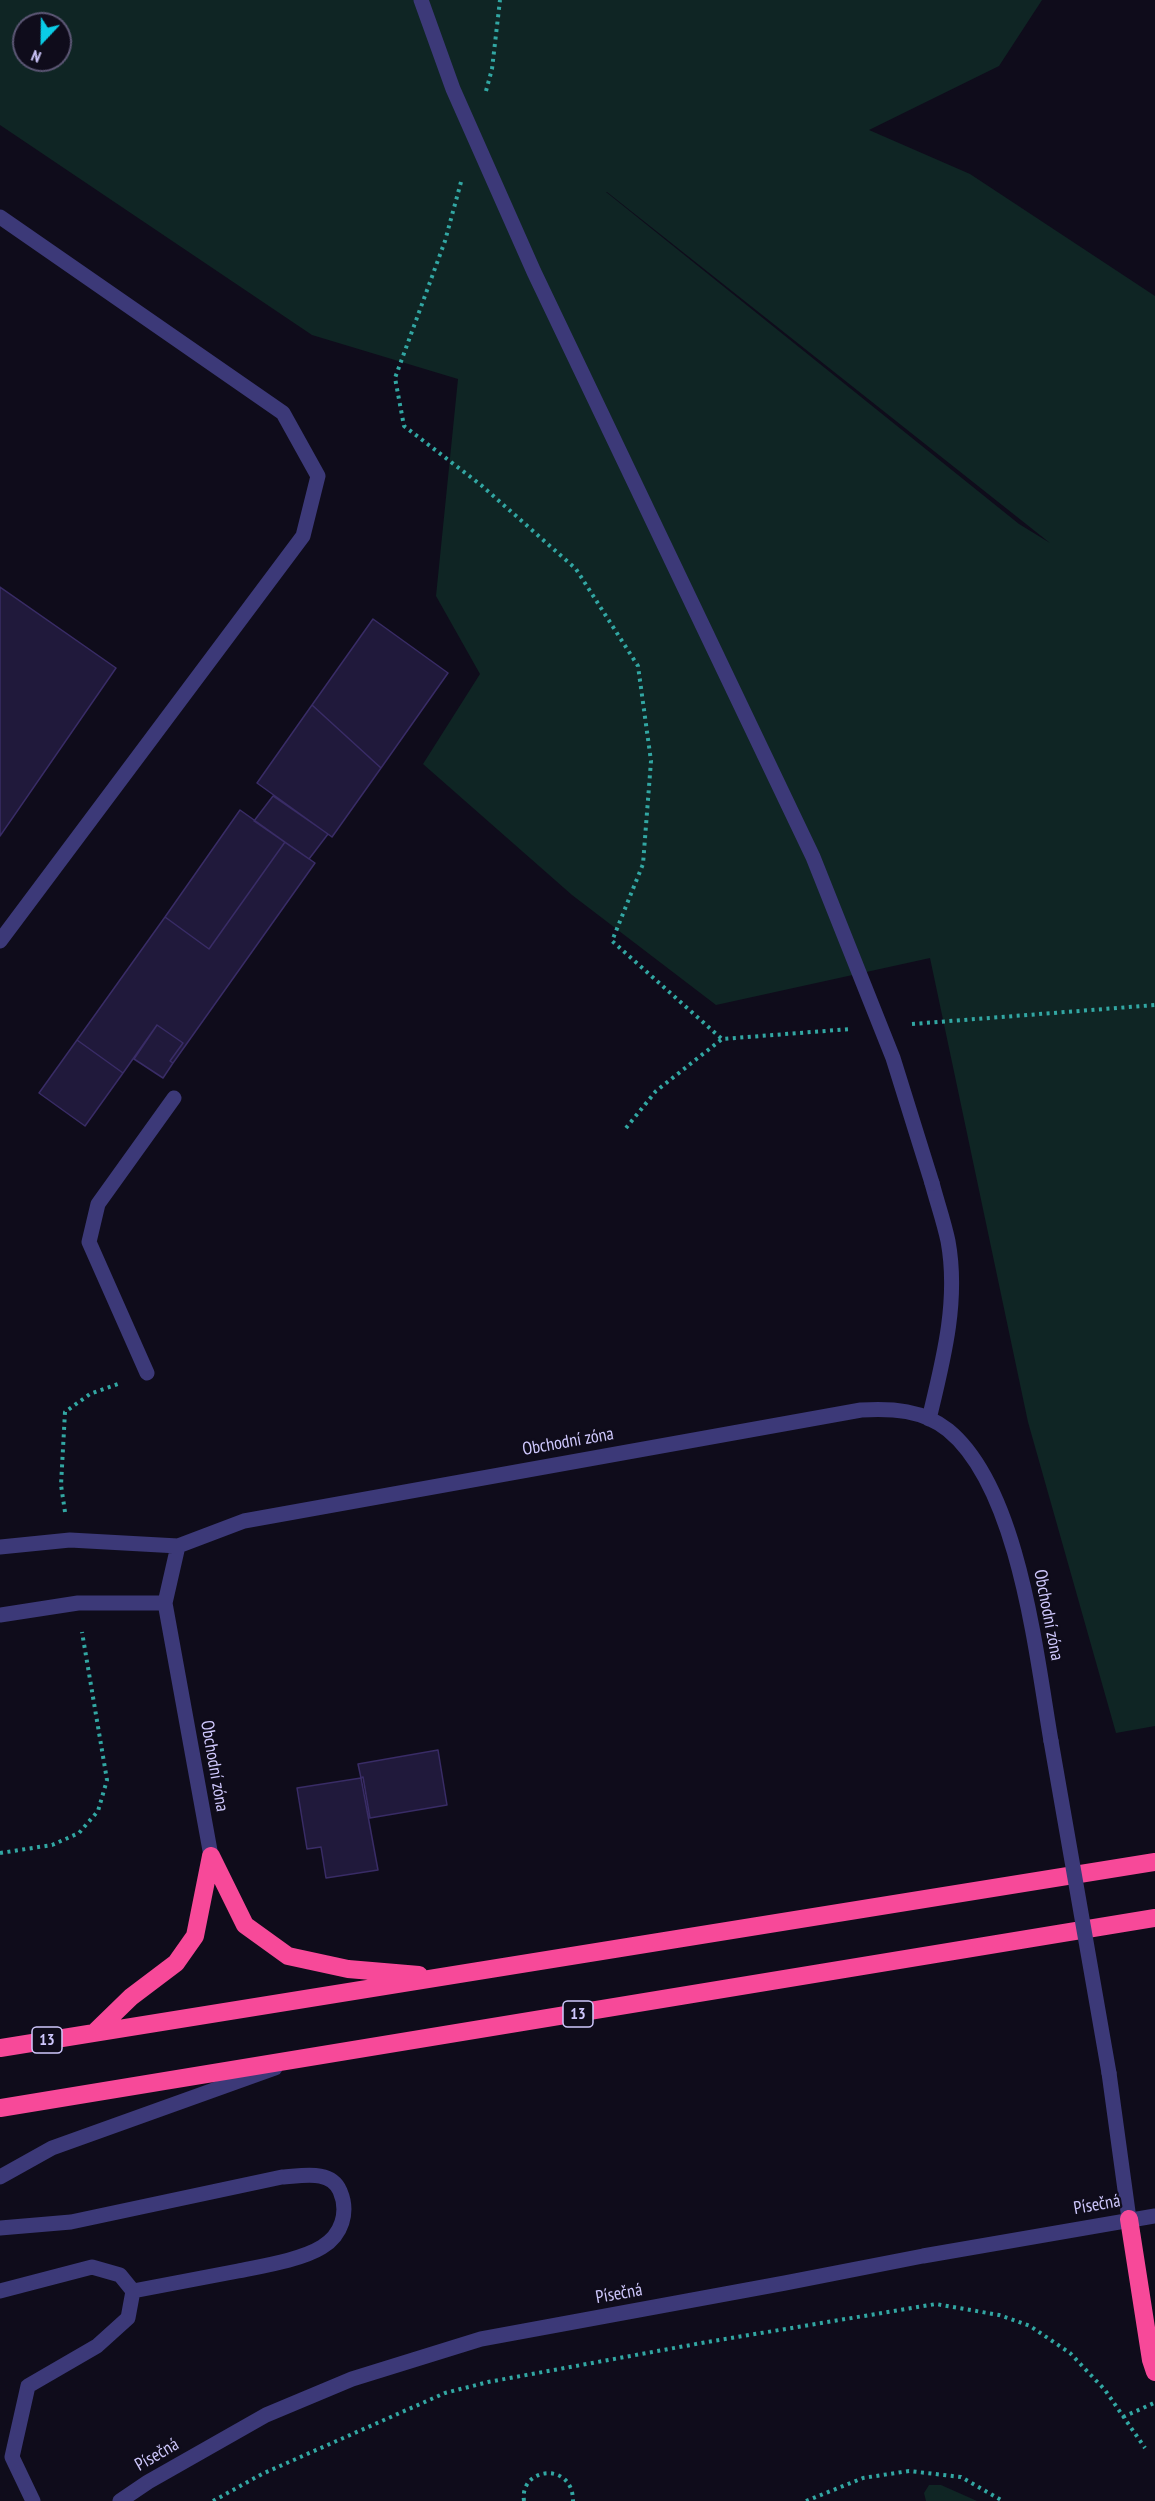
<!DOCTYPE html>
<html>
<head>
<meta charset="utf-8">
<style>
  body { margin:0 }
  #map { position:relative; width:1155px; height:2501px; overflow:hidden; background:#0f0c1b; font-family:"PT Sans Narrow",sans-serif }
  canvas { display:block }
  .north { position:absolute; left:12px; top:12px; width:60px; height:60px; box-sizing:border-box; background:#0f0c1b; border:2px solid #5c5775; border-radius:50%; rotate:202deg; font-size:16px; font-weight:700; line-height:24px; text-align:center; color:#cfc8fd }
  .north::after { content:''; display:block; margin:auto; width:21px; height:27px; background:#0acce7; clip-path:polygon(50% 0,100% 100%,50% 72%,0 100%) }
</style>
</head>
<body>
<div id="map">
<canvas width="1155" height="2501"></canvas>
<div class="north">N</div>
</div>
<script>
const c = document.querySelector('canvas').getContext('2d');
c.lineJoin = 'round';
function fillPath(path, color) { c.fillStyle = color; c.fill(path, 'evenodd'); }
function stroke(path, color, width, dash) { c.strokeStyle = color; c.lineWidth = width; c.lineCap = dash ? 'butt' : 'round'; c.setLineDash(dash || []); c.stroke(path); }
function label(font, color, halo, rows, align = 'center') {
  c.font = font + ' "PT Sans Narrow",sans-serif'; c.lineWidth = 4.5; c.setLineDash([]); c.textBaseline = 'middle'; c.strokeStyle = halo; c.fillStyle = color; for (const [text, x, y, turn = 0] of rows) {
    c.save(); c.translate(x, y); c.rotate((+turn || 0) * Math.PI / 180); c.textAlign = isNaN(turn) ? turn : align; if (halo) c.strokeText(text, 0, 0); c.fillText(text, 0, 0); c.restore();
  }
}
const green = new Path2D(`
  M0,0H1042L999,66L869,130L970,174L1155,296V1726L1116,1733L1028,1422L930,958L716,1005L572,895L423,764L480,674L436,596L458,379L312,335L0,125ZM24,24H60V60H24ZM606,192H607L1050,543L1019,524Z
  M929,2485H941L977,2501H926L924,2493Z`);
const building = new Path2D(`
  M0,587L116,668L0,836Z
  M373,619L448,673L381,768L312,705Z
  M312,705L381,768L332,837L257,783Z
  M273,796L328,834L309,859L254,821Z
  M240,810L285,842L209,949L165,917Z
  M285,842L315,863L173,1063L170,1061L183,1043L157,1025L123,1073L77,1040L165,917L209,949Z
  M157,1025L183,1043L170,1061L173,1063L163,1078L134,1059Z
  M77,1040L123,1073L85,1126L39,1093Z
  M438,1750L447,1805L370,1818L363,1777L361,1778L358,1764Z
  M361,1778L378,1870L326,1878L321,1847L307,1849L297,1788Z`);
const path = new Path2D(`
  M486,91L492,69L500,0
  M461,182L445,241L395,378L404,426L481,485L576,569L638,666L651,761L643,864L612,941L722,1039
  M912,1024L1155,1005
  M626,1128L656,1091L722,1039L850,1029
  M65,1512L61,1485L65,1412L90,1394L121,1383
  M0,1853L52,1845L79,1833L98,1811L107,1780L82,1632
  M1123,2417L1154,2403
  M213,2501L262,2474L445,2393L488,2382L707,2342L936,2304L999,2315L1030,2326L1070,2353L1105,2390L1145,2448
  M524,2501C519,2467 573,2461 573,2501
  M806,2501L863,2478L909,2471L961,2477L1003,2501`);
const minor = new Path2D(`
  M0,217L283,413L318,476L303,536L0,941
  M147,1373L89,1242L98,1204L174,1098
  M929,1419C943,1361 959,1301 948,1241C944,1222 937,1202 932,1183
  M0,1547L70,1540L178,1546
  M0,1615L78,1603H165
  M211,1856L165,1603L178,1546L244,1521L861,1410C892,1408 923,1410 948,1430C1019,1488 1036,1654 1051,1741
  M1109,2073L1129,2219
  M0,2177L52,2148L275,2068
  M0,2228L71,2222L282,2177C302,2176 331,2169 340,2191C349,2212 342,2235 322,2247C301,2260 262,2266 238,2271C203,2278 168,2284 133,2291
  M0,2291L92,2267L120,2275L133,2291L128,2318L97,2346L28,2386L12,2457L33,2501
  M120,2501L148,2482L266,2415L352,2379L481,2339L785,2283L923,2256L1155,2216`);
const highway = new Path2D(`
  M211,1856L245,1925L288,1956L348,1969L419,1975
  M95,2032L131,1997L176,1963L195,1936L211,1856
  M0,2048L1155,1862
  M0,2108L1155,1918
  M1129,2219L1151,2360L1155,2372`);
const minorBridge = new Path2D(`
  M421,0L453,89L534,272L813,857L893,1058L932,1183
  M1051,1741L1109,2073`);
const shields = [
  [578,2014,30],
  [47,2040,30]
];
const shieldNames = [
  ["13",578,2014],
  ["13",47,2040]
];
const streetNames = [
  ["Obchodní zóna",568,1442,-10],
  ["Obchodní zóna",1048,1615,79],
  ["Obchodní zóna",214,1766,80],
  ["Písečná",1097,2205,-10],
  ["Písečná",619,2294,-10],
  ["Písečná",157,2455,-30]
];
fillPath(green, '#0f2524');
fillPath(building, '#20193b');
stroke(building, '#392c66', 1.5);
stroke(path, '#32a7a3', 4, [3, 4.5]);
stroke(minor, '#3c3978', 15);
stroke(highway, '#f74999', 18);
stroke(minorBridge, '#3c3978', 15);
for (const [x, y, w] of shields) { const box = new Path2D(); box.roundRect(x - w / 2, y - 13, w, 26, 4.5); c.fillStyle = '#0f0c1b'; c.fill(box); stroke(box, '#cfc8fd', 1.5); }
label('bold 16px', '#cfc8fd', null, shieldNames);
label('18px', '#cfc8fd', '#0f0c1b', streetNames);
</script>
</body>
</html>
